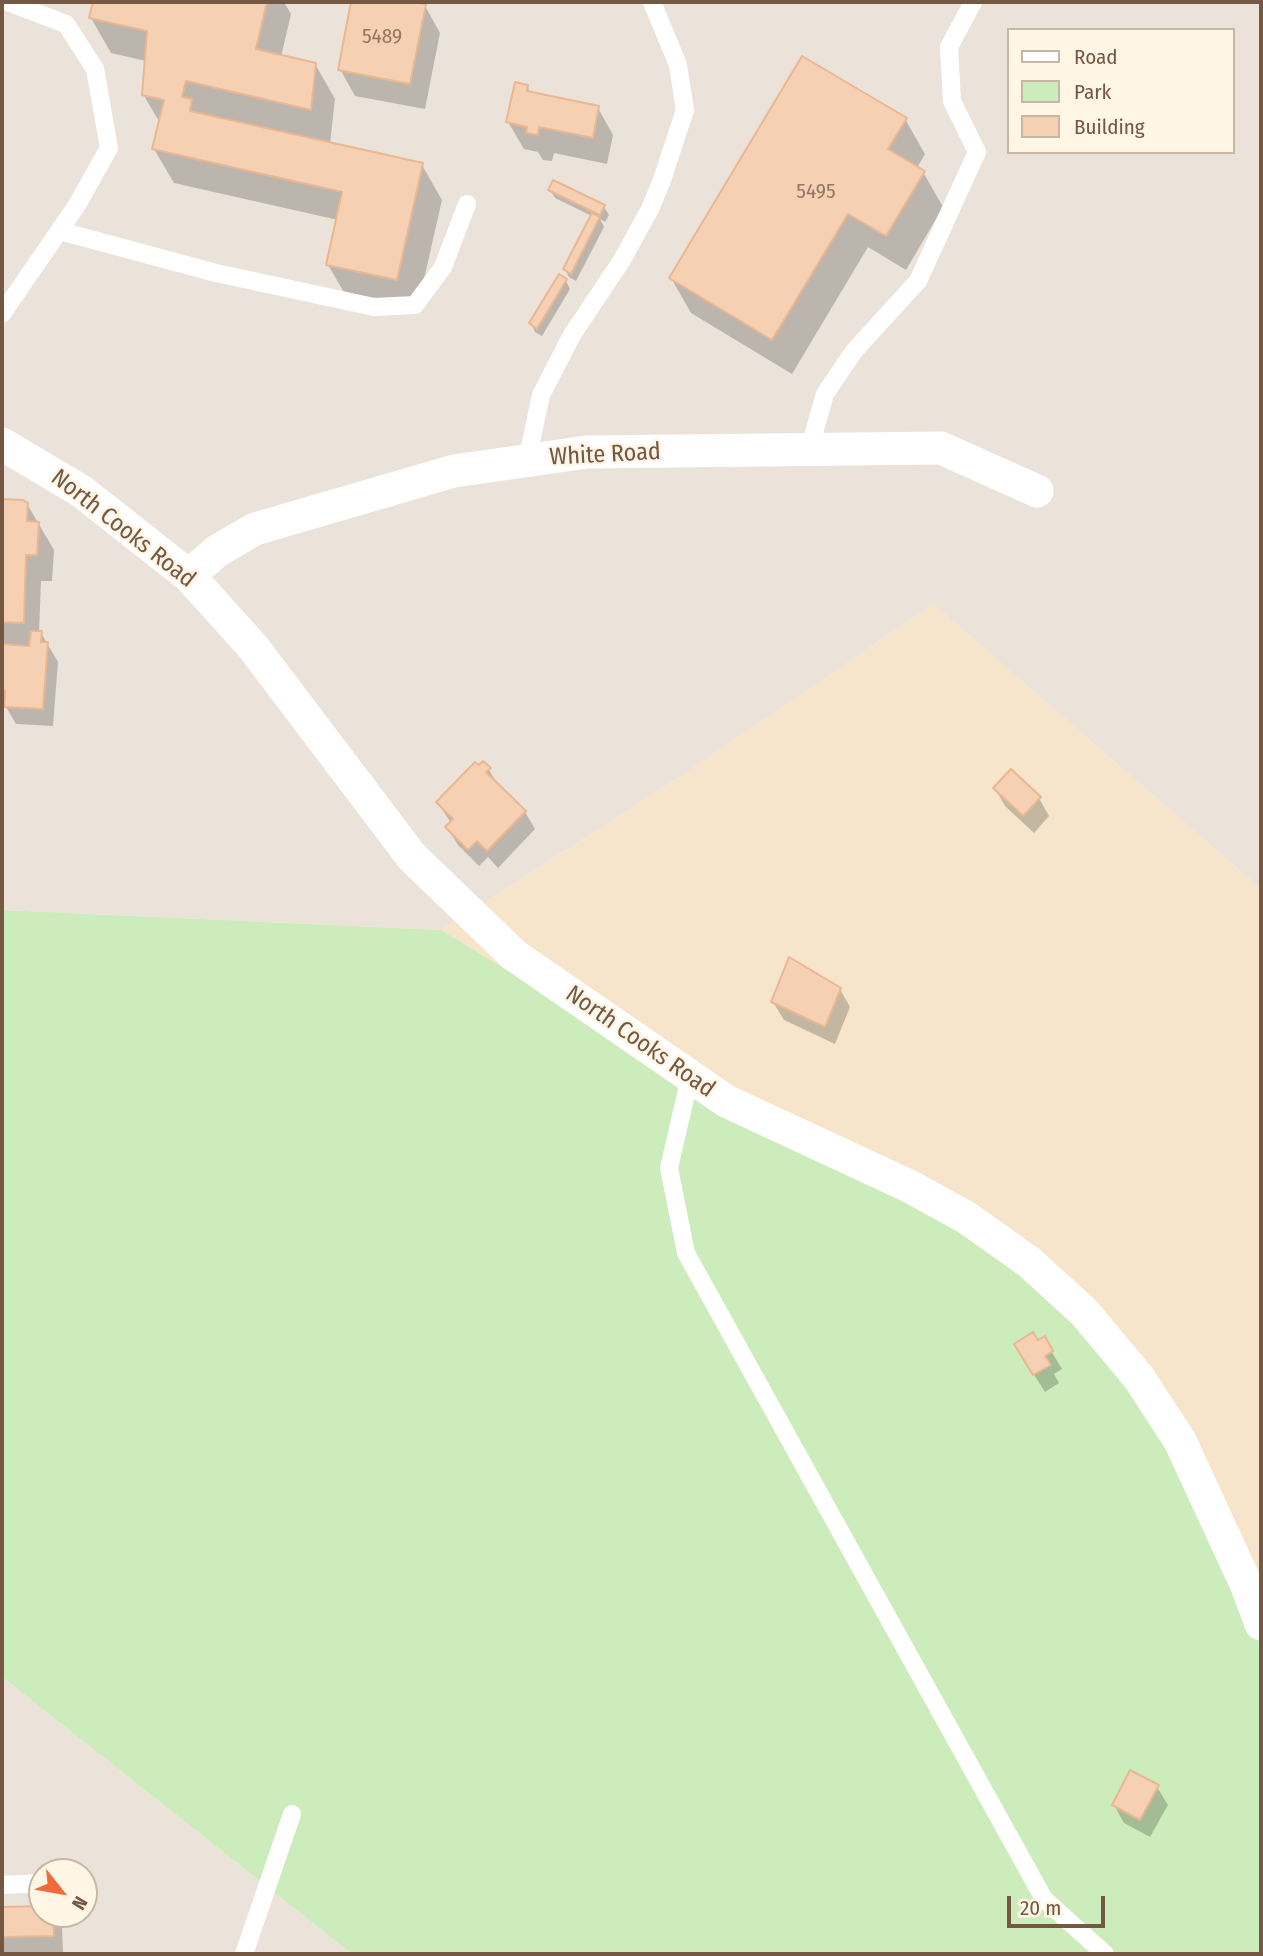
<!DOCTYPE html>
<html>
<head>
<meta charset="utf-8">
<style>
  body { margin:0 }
  #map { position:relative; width:1263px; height:1956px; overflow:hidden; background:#fef3dd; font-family:"Fira Sans Condensed",sans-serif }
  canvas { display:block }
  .frame { position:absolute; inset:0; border:4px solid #755844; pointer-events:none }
  .legend { position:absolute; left:1007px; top:28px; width:228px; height:126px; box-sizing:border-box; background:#fff6e6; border:2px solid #c8b7a5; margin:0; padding:9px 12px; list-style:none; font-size:21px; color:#755844 }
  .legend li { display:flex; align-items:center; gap:14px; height:35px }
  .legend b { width:35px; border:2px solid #c8b7a5 }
  .north { position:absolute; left:28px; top:1858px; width:70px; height:70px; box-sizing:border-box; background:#fff6e6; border:2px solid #c8b7a5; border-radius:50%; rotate:121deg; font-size:19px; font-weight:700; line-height:28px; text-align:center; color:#755844 }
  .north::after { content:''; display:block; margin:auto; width:24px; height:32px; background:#f36a38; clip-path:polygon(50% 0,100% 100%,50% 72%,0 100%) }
  .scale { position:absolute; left:1007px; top:1896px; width:98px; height:32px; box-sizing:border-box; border:4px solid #755844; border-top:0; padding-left:9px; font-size:21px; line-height:24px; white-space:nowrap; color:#755844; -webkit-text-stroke:5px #fff6e6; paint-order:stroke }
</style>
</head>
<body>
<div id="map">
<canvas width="1263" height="1956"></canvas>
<div class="frame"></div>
<ul class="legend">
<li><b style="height:9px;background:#fff"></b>Road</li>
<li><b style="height:19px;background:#cdecbc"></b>Park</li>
<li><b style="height:19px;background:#f6d0b3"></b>Building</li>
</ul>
<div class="north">N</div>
<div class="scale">20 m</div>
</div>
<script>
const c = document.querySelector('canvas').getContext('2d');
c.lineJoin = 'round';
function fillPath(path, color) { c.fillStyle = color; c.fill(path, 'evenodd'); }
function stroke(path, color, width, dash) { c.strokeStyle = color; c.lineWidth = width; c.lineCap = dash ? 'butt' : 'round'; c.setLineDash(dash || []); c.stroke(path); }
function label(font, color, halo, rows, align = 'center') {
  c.font = font + ' "Fira Sans Condensed",sans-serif'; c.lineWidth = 5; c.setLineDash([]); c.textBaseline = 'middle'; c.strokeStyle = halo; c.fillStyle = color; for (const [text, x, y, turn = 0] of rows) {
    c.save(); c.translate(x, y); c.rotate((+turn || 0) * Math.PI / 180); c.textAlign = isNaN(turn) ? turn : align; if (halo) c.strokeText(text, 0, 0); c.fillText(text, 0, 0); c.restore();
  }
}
const residential = new Path2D(`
  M933,604L1261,889V1602L664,1066L441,930L683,775Z`);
const industrial = new Path2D(`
  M2,2H1261V889L933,604L683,775L441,930L2,910ZM1009,30H1233V152H1009Z
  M2,1677L352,1954H2ZM42,1872H84V1914H42Z`);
const green = new Path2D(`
  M2,910L441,930L665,1066L981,1224L1104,1346L1261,1602V1954H352L2,1677Z`);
const shadow = new Path2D(`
  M95,2H284L291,14L281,57L315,64L335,99L330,144L422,165L442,200L416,314L348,299L328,265L338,220L174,183L154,149L160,123L143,94L146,61L111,53L91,18Z
  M353,2H403L425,6L440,33L425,109L355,96L340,69Z
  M527,86L531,94L598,108L613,135L607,164L554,153L552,161L543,160L538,152L524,149L508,122Z
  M905,119L925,154L917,168L923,172L943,207L906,270L868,247L792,374L691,313L671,278Z
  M550,190L604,207L609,215L605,222L600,219L604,227L576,281L569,277L565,269L592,216L555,198Z
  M566,281L570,289L542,336L535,332L531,323Z
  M2,501L22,502L27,504L54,550L52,581H41L39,633H41L58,662L53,726L16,724L6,707H2Z
  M483,764L489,770L499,787L525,812L535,829L498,868L488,857L479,866L458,845L447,827L451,823L438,803Z
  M995,788L1039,798L1049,816L1034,833L1005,806Z
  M840,989L850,1007L835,1044L784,1020L773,1002Z
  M1044,1339L1062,1369L1054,1374L1059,1383L1045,1392L1026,1362L1037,1342Z
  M1157,1787L1168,1805L1150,1837L1124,1823L1114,1805Z
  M42,1908V1914H56L62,1926L63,1953L2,1954V1909Z`);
const building = new Path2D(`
  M93,2H267L256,49L316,63L311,110L186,81L182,97L192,99L190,111L423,163L397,280L326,265L342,192L152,149L164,100L142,95L147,31L89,18Z
  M351,2H412L426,4L410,84L338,70Z
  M802,56L907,118L888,149L925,171L886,236L848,214L772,340L669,278Z
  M515,82L528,85L527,91L599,106L593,138L539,127L538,135L526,133L527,127L506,122Z
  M553,180L605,205L600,215L548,190Z
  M592,213L600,217L571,274L563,269Z
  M559,274L567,279L537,329L529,323Z
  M2,499L23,500L28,503L27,521L39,522L37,555H26L24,623L2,622Z
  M31,631H42L41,642H48L43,709L4,707L5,691H2V644L29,646Z
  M483,761L491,768L486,772L526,811L487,851L477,841L468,850L445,827L453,819L436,802L475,762L479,765Z
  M1011,769L1041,797L1023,816L993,788Z
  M789,957L841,988L825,1027L771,1002Z
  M1033,1332L1038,1340L1045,1336L1053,1351L1045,1356L1051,1365L1033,1375L1014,1344Z
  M1130,1770L1159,1785L1140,1820L1112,1805Z
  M42,1906V1914H53L54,1936L2,1937V1907Z`);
const service = new Path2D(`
  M60,231L216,273L374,307L415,305L443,267L467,204
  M2,314L77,205L109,148L95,69L66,24L8,2
  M809,450L825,394L854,351L918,281L977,152L952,101L949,47L973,2
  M527,461L541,395L572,335L622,260L650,209L662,180L685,110L678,65L652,2
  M690,1077L669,1168L686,1253L1044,1899L1105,1954
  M2,1885L42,1883
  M244,1954L292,1814`);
const minor = new Path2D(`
  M2,444L81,491L189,576L253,647L412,857L514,955L726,1101L911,1187L967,1218L1029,1262L1084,1312L1139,1378L1180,1441L1247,1586L1261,1624
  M189,576L217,551L255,529L454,471L587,452L941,448L1037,491`);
const numberNames = [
  ["5489",382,37],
  ["5495",816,192]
];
const streetNames = [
  ["White Road",605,455,-3],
  ["North Cooks Road",123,529,38],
  ["North Cooks Road",640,1042,35]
];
fillPath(residential, '#f6e5cb');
fillPath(industrial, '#ebe3da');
fillPath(green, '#cdecbc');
fillPath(shadow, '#0003');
fillPath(building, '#f6d0b3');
stroke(building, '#e9b792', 2);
stroke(service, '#fff', 18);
stroke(minor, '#fff', 33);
label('21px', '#957660', null, numberNames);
label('24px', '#755844', '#fff6e6', streetNames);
</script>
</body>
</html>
